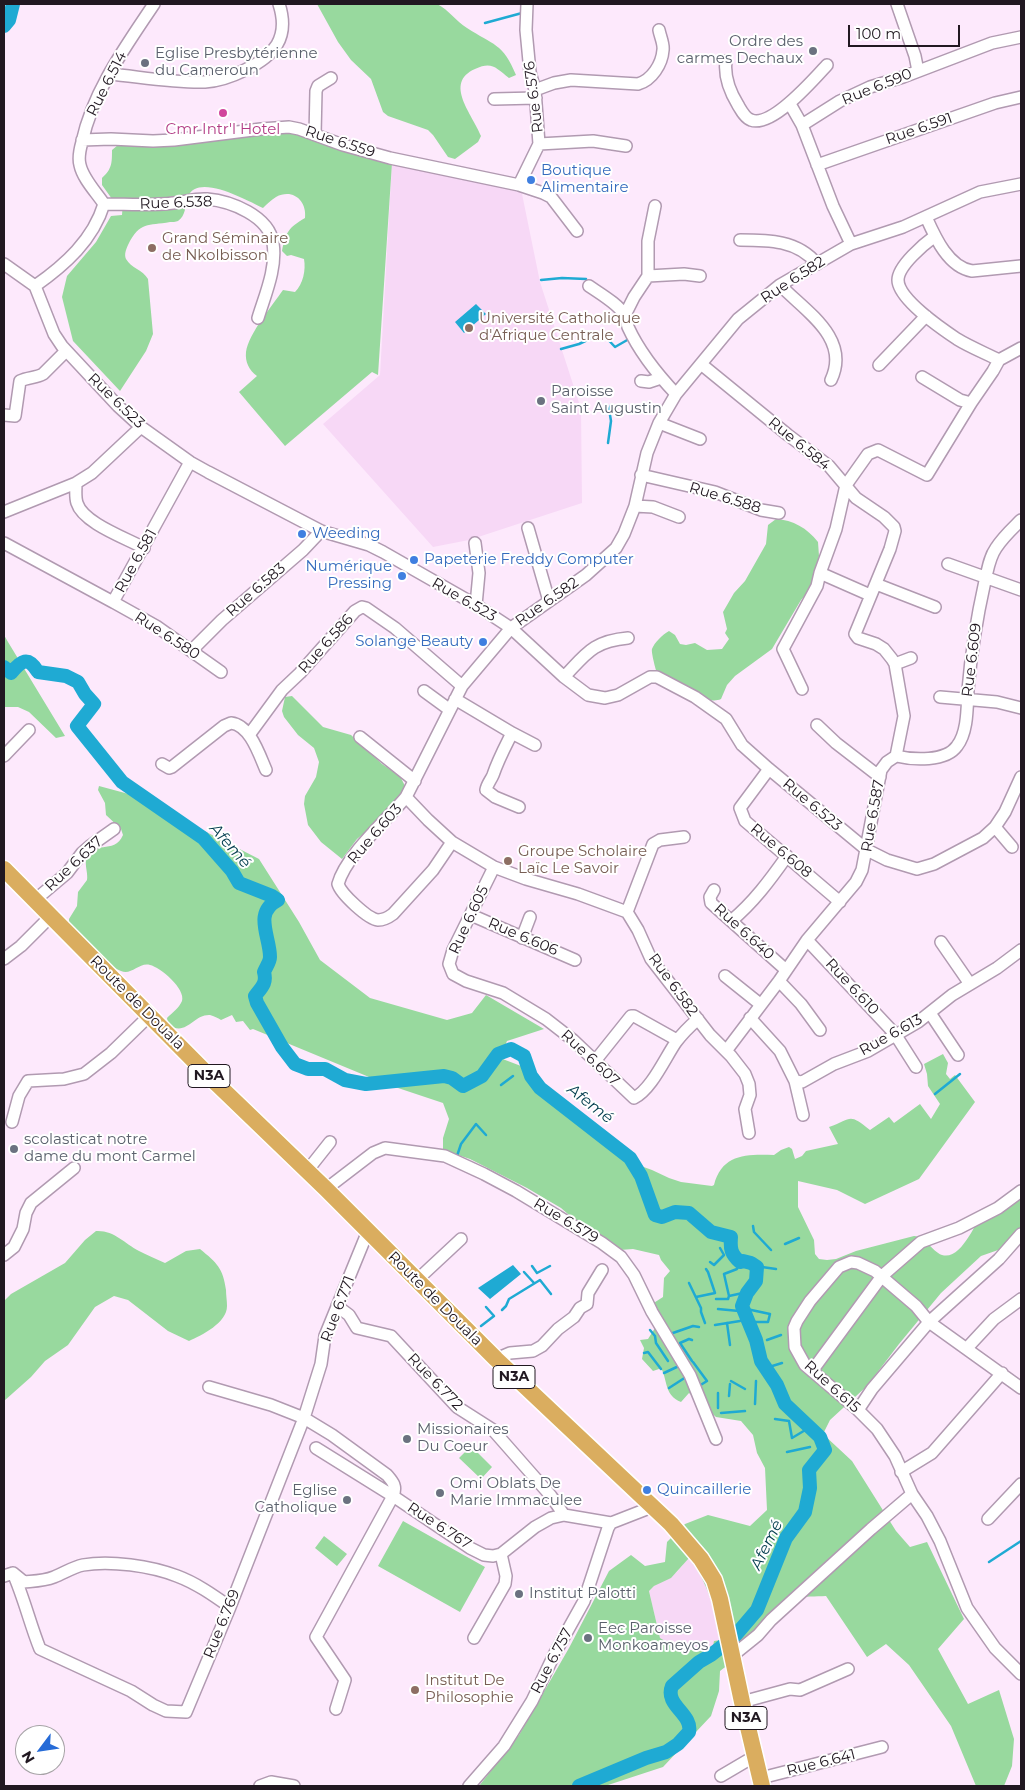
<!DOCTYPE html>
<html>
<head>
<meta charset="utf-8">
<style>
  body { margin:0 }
  #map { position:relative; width:1025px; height:1790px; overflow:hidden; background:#fde9fc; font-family:Montserrat,sans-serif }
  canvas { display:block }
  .frame { position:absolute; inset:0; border:5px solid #211821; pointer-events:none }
  .north { position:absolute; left:15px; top:1725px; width:50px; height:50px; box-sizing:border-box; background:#fff; border:1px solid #a6a3a6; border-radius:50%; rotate:239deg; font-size:14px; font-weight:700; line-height:20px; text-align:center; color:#211821 }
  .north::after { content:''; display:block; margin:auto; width:18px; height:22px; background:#266bd7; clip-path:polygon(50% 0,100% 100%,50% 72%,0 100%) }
  .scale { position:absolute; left:848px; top:25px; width:112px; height:22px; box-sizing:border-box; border:2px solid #211821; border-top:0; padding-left:6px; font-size:15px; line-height:18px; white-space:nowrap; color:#211821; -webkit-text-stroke:4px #fff; paint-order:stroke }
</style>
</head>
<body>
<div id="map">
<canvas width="1025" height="1790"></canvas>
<div class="frame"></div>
<div class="north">N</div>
<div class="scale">100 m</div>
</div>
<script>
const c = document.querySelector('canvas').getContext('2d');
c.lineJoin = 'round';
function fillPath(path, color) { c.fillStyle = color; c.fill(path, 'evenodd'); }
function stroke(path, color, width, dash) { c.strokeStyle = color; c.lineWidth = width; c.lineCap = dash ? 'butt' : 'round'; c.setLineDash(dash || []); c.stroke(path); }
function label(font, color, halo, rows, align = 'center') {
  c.font = font + ' Montserrat,sans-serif'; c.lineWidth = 4; c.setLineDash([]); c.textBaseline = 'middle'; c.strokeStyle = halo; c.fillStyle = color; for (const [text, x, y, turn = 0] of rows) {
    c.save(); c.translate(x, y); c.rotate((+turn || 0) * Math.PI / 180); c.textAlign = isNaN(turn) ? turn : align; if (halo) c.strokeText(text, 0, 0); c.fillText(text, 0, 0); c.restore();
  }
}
const built = new Path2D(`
  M392,163L521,189L540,282L581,409L582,503L469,540L433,547L323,424L380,375Z
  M689,1557L707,1586L715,1606L722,1640L713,1646L695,1652L674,1647L660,1638L649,1591L654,1586L677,1572Z`);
const green = new Path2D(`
  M317,4H437C449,10 456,21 467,28C493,45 503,43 516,75L509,78C496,68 492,61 475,69C443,83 473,115 481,136L478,142L455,159L448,157L433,135L428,130L388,116L383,112L371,79L351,60L338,42Z
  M260,132H295L392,163L378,375L372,372L285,446L239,392L257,376C249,370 245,362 246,352C249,333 272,306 283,290L295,292C303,284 306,270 304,259L291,255L287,256L282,251C286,232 288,228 305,218C307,201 293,188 276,197C271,200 267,204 263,208C248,201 197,172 188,197C185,205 186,216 178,221C176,222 172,222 170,222C148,226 140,221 128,245C126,250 124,254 126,259C131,268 143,270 148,279L153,334L146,351L120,391L73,341L62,297L67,276L96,242L111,216L122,215L123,201L112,199L102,185V178C112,169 112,163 112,150L118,145Z
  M776,519C793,520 807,528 818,542L819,556L809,591L801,600L772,649L735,676L727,685L721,699C704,707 669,679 656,670C655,667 651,651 652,649C654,643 663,634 669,631L675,635L680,644L686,645L695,643L707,650L722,649L729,639L725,633L727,629L723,612L734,593L745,581L766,544L768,525Z
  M4,635L8,642L65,736L56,738L29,712L18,707H4Z
  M292,696L323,727L351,735L382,764L400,776L406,788L374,825L357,839L342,859L321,842L308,825L304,804L305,796L316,777L319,762L314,748L298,735L284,717L282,711L285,697Z
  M99,786L136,796L259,859L299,922L320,960L370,998L447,1020L472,1013L486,995L544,1029L507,1041L500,1058L521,1066L537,1090L627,1161L652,1170L669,1178L681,1182L712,1186L714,1185C722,1154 746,1154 774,1155L781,1150L789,1147L792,1149L795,1159L802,1156L806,1151L838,1144L829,1127C852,1119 848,1112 870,1130L889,1117L894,1123L920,1104L931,1119L940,1104L928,1086L927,1074L924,1064L943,1054L948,1063L946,1074L950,1079L955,1075L975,1102L919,1179L865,1204L837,1190L798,1181V1207L814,1240L815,1254L819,1259L827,1260L836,1259L856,1251L914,1236C927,1237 931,1251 942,1255C962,1261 976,1220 985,1210C992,1203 1012,1194 1021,1188V1242L981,1256L941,1293L899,1344L867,1386L830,1420L823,1434L852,1461L896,1531L910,1547L927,1542L964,1619L938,1649L968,1704L999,1690L1014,1739L1012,1766L1004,1786H976L951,1726L909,1665L886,1644L867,1657L826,1596C805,1597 783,1595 769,1615C765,1620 765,1631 764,1637L720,1671L719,1691L711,1716L663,1767L605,1786H479L519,1735L569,1648L609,1571L631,1555L645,1566L665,1562L667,1542L685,1524L708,1515L750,1526L767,1510L765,1468L757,1453L753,1435L741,1421L716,1417L689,1393L681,1402C665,1395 668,1384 662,1370L659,1369L653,1371L642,1359L644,1348L640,1340L648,1339L655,1328L660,1326L649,1306L663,1297L664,1278L670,1271L661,1260L659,1255L633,1249L606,1251L584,1228L561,1208L527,1188L470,1159L443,1150V1138L449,1119L443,1103L386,1084L253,1029L250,1030L243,1021L236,1022L232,1015L221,1020C218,1018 214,1016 210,1015C193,1014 186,1038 168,1024L167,1018C172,1013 179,1008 182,1001C186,989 160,967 150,965C139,962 131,976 121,971C100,962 85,939 69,924V919L77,906L78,892L87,880C88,874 85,866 86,860C92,838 114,856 123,835L121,829L106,815L105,803L98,790ZM689,1558C708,1583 715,1609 721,1640L714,1641L713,1646C689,1653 681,1651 660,1638L649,1591L654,1586L671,1578Z
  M96,1231C114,1230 124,1243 139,1251C147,1255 156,1259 165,1263L186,1251L200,1249C217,1263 223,1268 226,1290C226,1295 227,1301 227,1306C227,1323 202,1335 189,1341L168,1331L128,1300L114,1296L95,1307L68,1345L45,1361L31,1377L4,1401V1301L11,1294L65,1263L85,1240Z
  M471,1446L492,1467L481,1479L459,1458Z
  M403,1521L485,1567L460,1612L378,1566Z
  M324,1536L347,1554L337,1566L315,1548Z`);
const water = new Path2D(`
  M476,304L486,314L464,333L455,322Z
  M513,1265L521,1274L490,1299L478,1288Z`);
const stream = new Path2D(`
  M485,23L522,13
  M541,280L562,278L586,279
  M561,349L579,344L602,333L615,347L629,339
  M608,443L611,421L609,409L611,405
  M501,1085L513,1076
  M935,1094L960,1074
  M457,1156L461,1144L476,1124L486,1135
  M753,1226L754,1232L771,1250
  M785,1244L799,1238
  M710,1262L714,1265L724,1255L720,1248
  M532,1266L537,1273L550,1266
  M757,1269L762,1267L776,1269
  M524,1272L534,1283
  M689,1283L701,1308V1312L705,1323
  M729,1296L724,1274L737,1269L739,1265
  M696,1297L715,1293L708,1272L706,1269
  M716,1299H728L729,1296L752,1291
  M486,1307L494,1316
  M742,1308L770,1314L768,1322H751L749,1324
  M718,1309L739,1311
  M502,1310L506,1306L509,1299L540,1280L551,1294
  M727,1323L730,1345
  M715,1325L740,1321
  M481,1326L494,1316
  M650,1330L655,1336L656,1343L668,1361
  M670,1334L693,1326L699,1327
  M692,1340L689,1339L680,1343L692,1361
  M767,1340L781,1335
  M644,1353L648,1352L661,1369
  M693,1362L707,1381L699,1386
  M769,1367L782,1363
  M664,1373L681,1365
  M731,1381L745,1389
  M669,1388L686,1377
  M729,1396L730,1384
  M755,1404L756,1381
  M718,1408V1393
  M721,1413L745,1411
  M775,1419L789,1421L792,1438L807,1429
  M787,1452L810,1447
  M989,1562L1021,1541`);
const river = new Path2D(`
  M4,26L9,20L13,4
  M4,667L11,673C21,661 28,655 38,672L66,676L78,682L85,694L94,704L77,726L122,782L203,838L232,871L239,883L272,896L278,900C253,913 270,936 270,957C270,962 266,967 264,972C267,983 262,987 255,996L257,1003L282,1047L295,1064L308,1069H325L345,1080L366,1084L444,1076L452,1078L463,1086L482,1076L498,1054L511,1049L524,1056L531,1076L540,1088L630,1158L641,1176L655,1215L662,1217L675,1212L689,1213L711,1232L731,1237C730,1249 731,1254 740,1262L743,1261L751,1263L757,1267L756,1281L747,1293L742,1306L756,1340L761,1361L777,1385L785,1404L820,1437L825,1450L809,1470L810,1488L805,1512L786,1538L757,1610L734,1637L711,1655L699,1662L672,1686C664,1705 693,1714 689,1732L678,1744L666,1752L646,1758L579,1786`);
const minor = new Path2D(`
  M897,4L915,56L918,71
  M726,61C724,76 730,92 738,105C741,110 745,118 751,120C772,128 814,79 827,65
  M110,74C141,77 174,83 205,82C219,81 233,76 245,70C274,56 290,38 279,4
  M535,90L554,83L571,80L638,84C652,80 662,64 663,50C664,44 660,36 659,30
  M494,99L536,98
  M790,104L802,125
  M315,135L316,91L318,86L331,78
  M82,140L111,139L153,141L174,140L261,129L289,127L299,129L343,145L390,158L519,185L543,193L551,197L577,231
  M539,144L593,141L626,146
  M817,165L995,103L1021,97
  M519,185L539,144L535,90L530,72L526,30L527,4
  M104,204C127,204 151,206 173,203C184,202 196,198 207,199C231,201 269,216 273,243C277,268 265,295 258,318
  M926,217C935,237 948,267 972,271L1021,266
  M935,236C924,244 898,266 898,280C898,299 942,329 957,339C970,347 985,353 999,360
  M740,240C768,240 798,240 817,264
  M851,244L833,206L802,125L840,101L870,87L903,77L992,43L1021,37
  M4,264L35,286L54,334L62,346L118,406L141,427L190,462L208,472L321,531L369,545L383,552L476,605L511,628L564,677L588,695L605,698L618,695L650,677H657L695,697L726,719L742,745L769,769L867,850L887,860L917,869L934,864L983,838L995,827L1012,847
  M648,276L684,274L700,276
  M780,285C805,311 851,338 831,380
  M35,286C65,265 93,240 104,204C96,192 83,179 80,165C78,158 80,149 82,142C93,91 126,46 154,4
  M589,286C599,293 620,305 625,316C627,319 627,324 628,327C639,351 658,375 676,394
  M625,315L634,297L648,276V241L655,206
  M701,364L788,435L829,466L856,498L884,517L894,527L895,531L890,549L855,634L858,638L876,644L884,649L892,659L895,664L904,716L896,756L887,762L881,770L862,870L856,882L807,940L779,981L726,1051
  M879,365L926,316
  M922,377L960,400L971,403
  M641,381L649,382L661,378
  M4,415L15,416L20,381C28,377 36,378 43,374L66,351
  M659,423L700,439
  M641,475L715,492L761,510L779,513
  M76,483C76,490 75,497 77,503C83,523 126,538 144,548
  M635,506L653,507L679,517
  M4,512L76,483L92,473L141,427
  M528,528L549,601
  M4,543L113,602L190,462
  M475,543L479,573L476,605
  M948,564L1021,590
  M876,584L935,607
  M870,595L820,573L836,529L846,485L868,454L878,450L927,475L971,403L993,371L999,360L1021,348
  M113,602L156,626L221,672
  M192,650L222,620L303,550L321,531
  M895,664L911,658
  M564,677C586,654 593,641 628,638
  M802,689L783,649L817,586L820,573
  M424,691L450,710
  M940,697L997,702L1021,708
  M455,699L512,733C505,747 498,760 493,775C491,780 487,784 486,790L495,797L519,807
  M817,725L836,743L880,777
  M512,733L535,745
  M249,735L282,690L300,673L355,611L362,607L366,608L395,628L462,686
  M360,737L415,781
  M4,756L29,730
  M896,756C913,760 946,762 957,746C968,732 967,707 968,690C971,653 977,617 985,581C988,569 989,558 996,548C1003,537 1012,529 1021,520
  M162,764L169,768L172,767L224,726L231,723C250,725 259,754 266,770
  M769,769L740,808L745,821L840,902
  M406,797C387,820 346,855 338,884C341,894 368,919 378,920C384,920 389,917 393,914L433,870L452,842
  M995,827L1005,812L1021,777
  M494,867L453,950L449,964L453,974L466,981L503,993L546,1019L573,1040L634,1098C651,1090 665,1058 676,1042C682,1034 690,1026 698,1019
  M714,890L710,897L711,903L786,970
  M35,900L67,873L82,853L90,846L114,829
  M627,912L653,844L660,840L684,837
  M471,915L575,960
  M731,921C753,903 770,880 787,856
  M522,938L530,917
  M807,940L895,1034L916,1067
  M941,942L970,984
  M4,959L21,946L50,917
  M725,976L760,1004
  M779,981L801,1004L820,1030
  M930,1013L958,1055
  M750,1018L780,1051L795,1081L802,1082L834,1064L868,1051L918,1022L952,995L997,968L1021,950
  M595,1061L631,1016H634L677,1040
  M795,1081L803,1115
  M12,1122L19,1096L28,1081L64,1079L84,1074L111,1053L149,1016
  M749,1133L745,1109L750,1095L749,1084L745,1074L731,1056L710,1035L651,959L638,930L627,912L578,894L526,879L494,867L452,842L428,820L406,797L462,686L511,628L586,575L616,548L624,534L635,506L647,453L659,423L676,394L738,319L780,285L851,244L903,227L980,192L1021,184
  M307,1171L330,1142
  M326,1189L373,1153L385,1148L445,1156L484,1174L516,1191L602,1243L621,1257L634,1275L652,1312L690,1375L716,1439
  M4,1255L14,1247L23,1229L26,1213L31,1203L74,1168
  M417,1280L461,1239
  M337,1306L349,1315L357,1328L391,1336L457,1407L493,1430L551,1496L564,1515
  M967,1348L994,1319L1021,1299
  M496,1359L510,1353L533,1351L542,1346L558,1329L574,1317L580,1308L587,1304L588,1293L602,1270
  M812,1371L882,1276L921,1242L959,1228L998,1208L1021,1191
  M209,1387L271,1405L304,1418L321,1364L325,1336L368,1231
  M858,1410L872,1389L929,1322L999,1259L1021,1234
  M901,1472L932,1453L1002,1373
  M912,1494L927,1516L940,1541L967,1608L995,1648L1021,1674
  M988,1519L1021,1484
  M13,1573L24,1582C35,1581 44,1581 54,1577C64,1573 73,1567 83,1565C110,1560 151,1566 177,1576C196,1583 213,1595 230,1607
  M4,1576L13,1573C24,1598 30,1624 40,1649L131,1691L153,1705L166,1711L186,1712L230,1607L304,1418L332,1435L387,1475C393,1482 397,1486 393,1496L316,1448
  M474,1638L505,1584L506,1576L501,1554
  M732,1656L758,1635L771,1620L871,1529L912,1494L895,1456L877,1429L858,1410L805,1365L795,1347L794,1328L797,1321L810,1301L839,1267L851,1262L858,1263L875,1271L916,1306L929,1322L1021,1388
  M742,1702L790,1689L800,1690L848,1669
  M336,1709L345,1680L316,1637L393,1496L470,1548L484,1555L493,1556L501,1554L535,1527L551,1518L564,1515L611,1523L652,1507
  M721,1776L755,1756
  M761,1778L882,1747
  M260,1786L271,1782L294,1786
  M469,1786L504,1746L532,1701L555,1653L584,1601L608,1528L611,1523`);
const highway = new Path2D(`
  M4,869L217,1084L326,1189L496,1359L671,1524L701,1559L714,1580L720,1599L742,1702L762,1786`);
const markers = [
  [813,51,5,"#6b7280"],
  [145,63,5,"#6b7280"],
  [223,113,5,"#d1479c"],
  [531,180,5,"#3f7fe0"],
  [152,248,5,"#8d6e63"],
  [469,328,5,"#8d6e63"],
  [541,401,5,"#6b7280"],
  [302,534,5,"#3f7fe0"],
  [414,560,5,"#3f7fe0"],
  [402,576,5,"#3f7fe0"],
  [483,642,5,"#3f7fe0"],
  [508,861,5,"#8d6e63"],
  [14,1149,5,"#6b7280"],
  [407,1439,5,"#6b7280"],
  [647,1490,5,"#3f7fe0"],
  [440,1493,5,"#6b7280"],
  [347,1500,5,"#6b7280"],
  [519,1594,5,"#6b7280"],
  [588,1638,5,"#6b7280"],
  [415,1690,5,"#8d6e63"]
];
const shields = [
  [209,1076,42],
  [514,1377,42],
  [746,1718,42]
];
const shieldNames = [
  ["N3A",209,1076],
  ["N3A",514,1377],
  ["N3A",746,1718]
];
const worshipNames = [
  ["Ordre des",803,42,"right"],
  ["carmes Dechaux",803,59,"right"],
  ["Eglise Presbytérienne",155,54],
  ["du Cameroun",155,71],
  ["Paroisse",551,392],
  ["Saint Augustin",551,409],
  ["scolasticat notre",24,1140],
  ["dame du mont Carmel",24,1157],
  ["Missionaires",417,1430],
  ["Du Coeur",417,1447],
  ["Omi Oblats De",450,1484],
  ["Marie Immaculee",450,1501],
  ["Eglise",337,1491,"right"],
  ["Catholique",337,1508,"right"],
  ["Institut Palotti",529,1594],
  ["Eec Paroisse",598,1629],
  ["Monkoameyos",598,1646]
];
const streetNames = [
  ["Rue 6.514",107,84,-63],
  ["Rue 6.590",877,87,-22],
  ["Rue 6.576",534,97,-97],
  ["Rue 6.591",919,129,-19],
  ["Rue 6.559",340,142,18],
  ["Rue 6.538",176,203,-2],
  ["Rue 6.582",793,280,-33],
  ["Rue 6.523",116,401,44],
  ["Rue 6.584",799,444,39],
  ["Rue 6.588",725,498,17],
  ["Rue 6.581",136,561,-61],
  ["Rue 6.583",256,590,-41],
  ["Rue 6.523",464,600,30],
  ["Rue 6.582",547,602,-35],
  ["Rue 6.580",167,636,33],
  ["Rue 6.586",326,644,-48],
  ["Rue 6.609",972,660,-83],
  ["Rue 6.523",812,805,40],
  ["Rue 6.587",873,816,-80],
  ["Rue 6.603",375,834,-49],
  ["Rue 6.608",781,851,40],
  ["Rue 6.637",74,864,-43],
  ["Rue 6.605",469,920,-65],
  ["Rue 6.640",744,932,42],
  ["Rue 6.606",523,937,23],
  ["Rue 6.582",673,985,54],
  ["Rue 6.610",852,987,47],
  ["Route de Douala",137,1003,45],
  ["Rue 6.613",891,1035,-29],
  ["Rue 6.607",590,1058,43],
  ["Rue 6.579",566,1221,31],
  ["Route de Douala",435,1299,45],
  ["Rue 6.771",338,1309,-69],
  ["Rue 6.772",435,1382,46],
  ["Rue 6.615",832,1387,42],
  ["Rue 6.767",439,1526,33],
  ["Rue 6.769",222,1624,-68],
  ["Rue 6.757",552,1661,-62],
  ["Rue 6.641",821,1763,-14]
];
const hotelNames = [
  ["Cmr Intr'l Hotel",223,130]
];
const shopNames = [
  ["Boutique",541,171],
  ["Alimentaire",541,188],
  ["Weeding",312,534],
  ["Papeterie Freddy Computer",424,560],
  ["Numérique",392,567,"right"],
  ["Pressing",392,584,"right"],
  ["Solange Beauty",473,642,"right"],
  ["Quincaillerie",657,1490]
];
const educationNames = [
  ["Grand Séminaire",162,239],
  ["de Nkolbisson",162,256],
  ["Université Catholique",479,319],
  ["d'Afrique Centrale",479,336],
  ["Groupe Scholaire",518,852],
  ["Laïc Le Savoir",518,869],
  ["Institut De",425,1681],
  ["Philosophie",425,1698]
];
const waterNames = [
  ["Afemé",230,846,49],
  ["Afemé",590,1104,38],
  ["Afemé",767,1545,-64]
];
fillPath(built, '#f7d8f6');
fillPath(green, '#98d99e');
fillPath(water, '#1faad3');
stroke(stream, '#1faad3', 2.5);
stroke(river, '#1faad3', 14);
stroke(minor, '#b19ab1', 14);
stroke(highway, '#fff', 19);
stroke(minor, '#fff', 11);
stroke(highway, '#daad5f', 16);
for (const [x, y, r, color] of markers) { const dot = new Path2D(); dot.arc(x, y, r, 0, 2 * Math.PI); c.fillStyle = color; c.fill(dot); stroke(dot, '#fff', 2); }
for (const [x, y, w] of shields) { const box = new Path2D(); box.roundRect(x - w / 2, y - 11.5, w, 23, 4); c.fillStyle = '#fff'; c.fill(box); stroke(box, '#211821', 1); }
label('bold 14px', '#211821', null, shieldNames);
label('15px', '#5b616d', '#fff', worshipNames, 'left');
label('15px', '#211821', '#fff', streetNames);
label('15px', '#b23c85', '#fff', hotelNames);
label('15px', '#366cbe', '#fff', shopNames, 'left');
label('15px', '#785e54', '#fff', educationNames, 'left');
label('italic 16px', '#033d4e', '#fff', waterNames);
</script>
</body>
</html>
